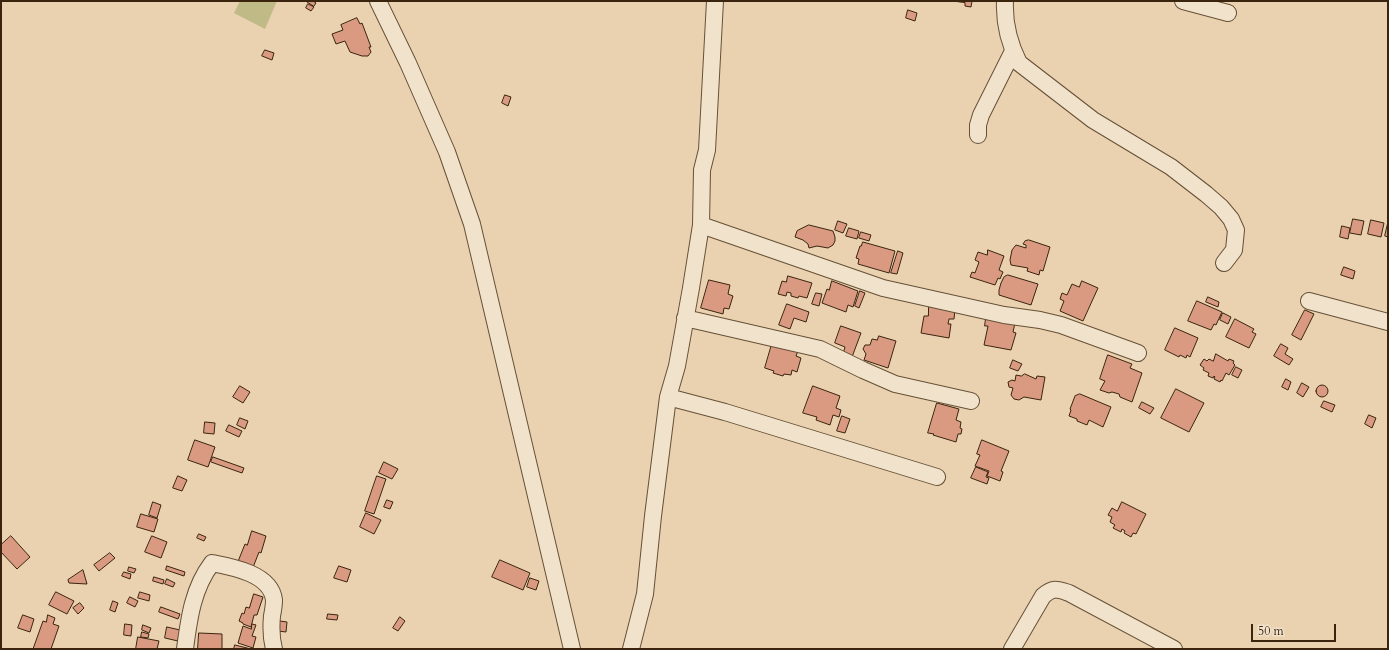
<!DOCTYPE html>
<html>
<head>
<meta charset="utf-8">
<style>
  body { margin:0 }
  #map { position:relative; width:1389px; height:650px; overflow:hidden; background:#ead2b0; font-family:Cardo,serif }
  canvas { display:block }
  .frame { position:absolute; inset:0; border:2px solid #3a240e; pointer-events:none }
  .scale { position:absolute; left:1251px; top:624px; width:85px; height:18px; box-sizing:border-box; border:2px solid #3a240e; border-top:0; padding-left:5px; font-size:12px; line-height:14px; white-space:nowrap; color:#3a240e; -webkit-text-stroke:3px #f1e2cc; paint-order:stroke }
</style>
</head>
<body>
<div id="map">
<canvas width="1389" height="650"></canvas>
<div class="frame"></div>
<div class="scale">50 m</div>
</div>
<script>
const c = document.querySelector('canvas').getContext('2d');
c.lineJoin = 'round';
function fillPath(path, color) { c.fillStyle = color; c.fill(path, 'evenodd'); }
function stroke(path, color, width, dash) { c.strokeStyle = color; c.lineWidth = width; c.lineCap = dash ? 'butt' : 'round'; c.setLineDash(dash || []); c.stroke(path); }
const green = new Path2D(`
  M240,1H277L265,29L234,13Z`);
const building = new Path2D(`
  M306,1H313L316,3L314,6Z
  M953,1H972L971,7L965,6V3Z
  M308,4L314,7L311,11L306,8Z
  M908,10L917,13L915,21L906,18Z
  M357,18L360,24L362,23L371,47H369L371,52L368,56H362L350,52L345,41L336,44L332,34L343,30L341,25Z
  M265,50L274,53L272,60L262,56Z
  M505,95L511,97L508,106L502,103Z
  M1353,219L1364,221L1361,235L1350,233Z
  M1371,220L1384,223L1381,237L1368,234Z
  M838,221L847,224L843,233L835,230Z
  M1388,222V237L1385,236Z
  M809,225L833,231L835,237V241L833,245L828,248L817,246L809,248L808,244L803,240L795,237L797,231Z
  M1342,226L1350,228L1348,239L1340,237Z
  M849,228L859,231L857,239L846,236Z
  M861,232L871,235L869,241L859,238Z
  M1029,240L1050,247L1043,271L1040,270L1039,275L1027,271L1028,268L1011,265L1010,260L1012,250L1016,245L1026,248V245L1023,244L1025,241Z
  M863,242L895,251L889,273L858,264L859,259L856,258L860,246H861Z
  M988,250L1004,256L999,270L1003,272L1000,279L998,278L995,285L970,277L972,272L975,273L979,262L975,260L978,252L987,255Z
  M898,251L903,253L897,274L891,273Z
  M1344,267L1355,271L1353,279L1341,275Z
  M1008,275L1038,284L1031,305L999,295V290L1001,283L1004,277Z
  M788,276L812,283L807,298L799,296L798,298L791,296V293L787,292L786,296L778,294L782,281L786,282Z
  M709,280L730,285L728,294L733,296L729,309L724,308L723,314L701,308Z
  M832,281L858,291L853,307L848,305L846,312L822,303L827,289L829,290Z
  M1082,281L1098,288L1083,321L1060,311L1064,301L1060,299L1062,293L1067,295L1072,284L1079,287Z
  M860,291L865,293L859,308L855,306Z
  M816,293L822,294L819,306L812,304Z
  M1208,297L1219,302L1218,307L1206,302Z
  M1197,301L1222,312L1216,325L1214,324L1211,330L1188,321Z
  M787,304L809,312L806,322L794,318L790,329L779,325Z
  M929,306L955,310L954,319H949L948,324H951L949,338L921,333L924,316H928Z
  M1305,310L1314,314L1301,340L1292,335Z
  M1223,313L1231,317L1228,324L1220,320Z
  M986,318L1015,323L1013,332L1016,333L1011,350L984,345L988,326H985Z
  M1235,319L1254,329L1252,332L1256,334L1249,348L1226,337Z
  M841,326L861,333L852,357L843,354L845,347L835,343Z
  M1175,328L1198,338L1190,357L1187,355L1186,358L1180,355L1179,357L1165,350Z
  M879,336L896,341L888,368L864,360L866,354L863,349L865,345H870L872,339L877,340Z
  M772,344L798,351L796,356L801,358L797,372L792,370L791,375L784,374L783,376L773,373L774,371L765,368Z
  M1281,344L1288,348L1285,354L1293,359L1289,365L1274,356Z
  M1216,354L1228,361L1229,359L1234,361L1233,363L1235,365L1229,375L1226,373L1222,381L1221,380L1220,382L1214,379L1215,377L1214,376L1213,378L1208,376L1209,373L1203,370L1204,368L1200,365L1204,359L1207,361L1209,359L1213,361Z
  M1108,355L1132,364L1130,368L1142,373L1132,402L1120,397L1119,394L1112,392L1109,393L1100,390L1105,381L1100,379Z
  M1013,360L1022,364L1018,371L1010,368Z
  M1236,367L1242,370L1238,378L1232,375Z
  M1025,374L1036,379L1037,376L1045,377L1041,400L1024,397L1019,400L1014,399L1011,395L1013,388L1009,387L1008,382L1012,380L1015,381L1016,375L1021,376Z
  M1286,379L1291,382L1288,390L1282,387Z
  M1302,383L1309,387L1303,397L1297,393Z
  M1316 391a6 6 0 1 1 12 0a6 6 0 1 1-12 0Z
  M240,386L250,392L243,403L233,397Z
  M813,386L840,396L836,408L841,410L839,417L833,415L830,425L816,420L817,417L803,413Z
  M1176,389L1204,403L1189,432L1161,418Z
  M1080,394L1111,407L1103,427L1089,420L1087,425L1077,421V419L1069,416L1071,410L1070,409L1075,396Z
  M1324,401L1335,405L1332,412L1321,407Z
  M1142,402L1154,408L1150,414L1139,408Z
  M937,403L959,409L956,420L961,422L960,428L962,429L961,434H958L956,442L933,435L934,434L928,433Z
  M1369,415L1376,418L1372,428L1365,424Z
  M842,416L850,419L845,433L837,431Z
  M240,418L248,421L245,429L237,425Z
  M205,422L215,423L214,434L204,433Z
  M229,425L242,431L239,437L226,431Z
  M195,440L215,447L208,467L188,460Z
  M982,440L1009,451L1001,471L1003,472L1000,481L987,476L989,471L975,466L980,455L977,454Z
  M213,457L244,468L242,473L211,462Z
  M384,462L398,469L392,479L379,473Z
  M976,467L988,472L986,477L989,478L987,484L971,478Z
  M178,476L187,480L182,491L173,488Z
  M377,476L386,479L374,514L365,511Z
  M387,500L393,502L390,509L384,507Z
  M153,502L161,505L157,518L149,515Z
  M1122,502L1146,514L1136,534L1133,533L1131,537L1124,533L1125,531L1122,529L1121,532L1113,528L1115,525L1110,522L1112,517L1108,515L1112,508L1117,511Z
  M366,513L381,520L374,534L360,527Z
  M141,514L158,519L154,532L137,527Z
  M252,531L266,536L261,553L259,552L252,570L237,564L245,544L247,545Z
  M199,534L206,537L204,541L197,538Z
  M11,536L30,557L17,569L1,552V545Z
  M152,536L167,542L161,558L145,552Z
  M110,553L115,558L99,571L94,565Z
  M500,560L530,573L523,590L492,577Z
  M167,566L185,572L184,576L166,570Z
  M339,566L351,570L347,582L334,578Z
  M129,567L136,569L134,573L128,571Z
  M83,570L87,584L69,583L68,580Z
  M124,572L131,574L130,579L122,576Z
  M154,577L164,580L163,584L153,581Z
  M530,578L539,581L536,590L527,587Z
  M167,579L175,583L173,587L165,584Z
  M56,592L74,601L67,614L49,605Z
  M140,592L150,595L149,601L138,598Z
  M254,594L263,597L257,615H254L251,627L243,624V623L239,621L242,613L244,614L246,607L249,608Z
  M130,597L138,601L135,607L127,603Z
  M113,601L118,603L115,612L110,610Z
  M80,603L84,608L78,614L73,608Z
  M161,607L180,614L178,619L159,612Z
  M328,614L338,615L337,620L327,619Z
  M23,615L34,619L30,632L18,628Z
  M48,615L55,618L53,624L59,626L51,649H33L43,621L46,622Z
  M400,617L405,621L398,631L393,628Z
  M280,621L287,622L286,632L278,631Z
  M125,624L132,625L131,636L124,635Z
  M252,624L256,625L252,636L256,637L253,648L238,643L243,626L251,629Z
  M143,625L151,628L149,633L142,630Z
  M167,627L180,630L178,641L165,638Z
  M142,632L149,634L148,638L141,637Z
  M199,633L222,634V649H198Z
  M138,637L159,641L157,649H136Z
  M235,645L251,649H234Z`);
const minor = new Path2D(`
  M378,1L408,63L447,152L472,224L572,649
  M1005,1C1004,22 1010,45 1019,63L1093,120L1171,167L1206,194L1221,207L1231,219L1236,230L1234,250L1224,263
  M1183,1L1228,13
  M978,135V125L981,115L1013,51
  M701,225L883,288L1004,315L1040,320L1061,325L1138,353
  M1309,301L1388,322
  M685,318L820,349L863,370L895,384L971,401
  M668,397L725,412L937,477
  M185,649C189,618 193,588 212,563C233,567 271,574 274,600C274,605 273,611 272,616C271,627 271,638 274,649
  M631,649L645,594L653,516L668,397L677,366L691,288L701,225L702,170L707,150L715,1
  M1012,649L1043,596C1053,587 1057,589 1069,593L1174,649`);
fillPath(green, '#bfba86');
fillPath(building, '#da9a82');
stroke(building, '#3a240e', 1);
stroke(minor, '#665036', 18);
stroke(minor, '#f1e2cc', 16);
</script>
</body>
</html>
